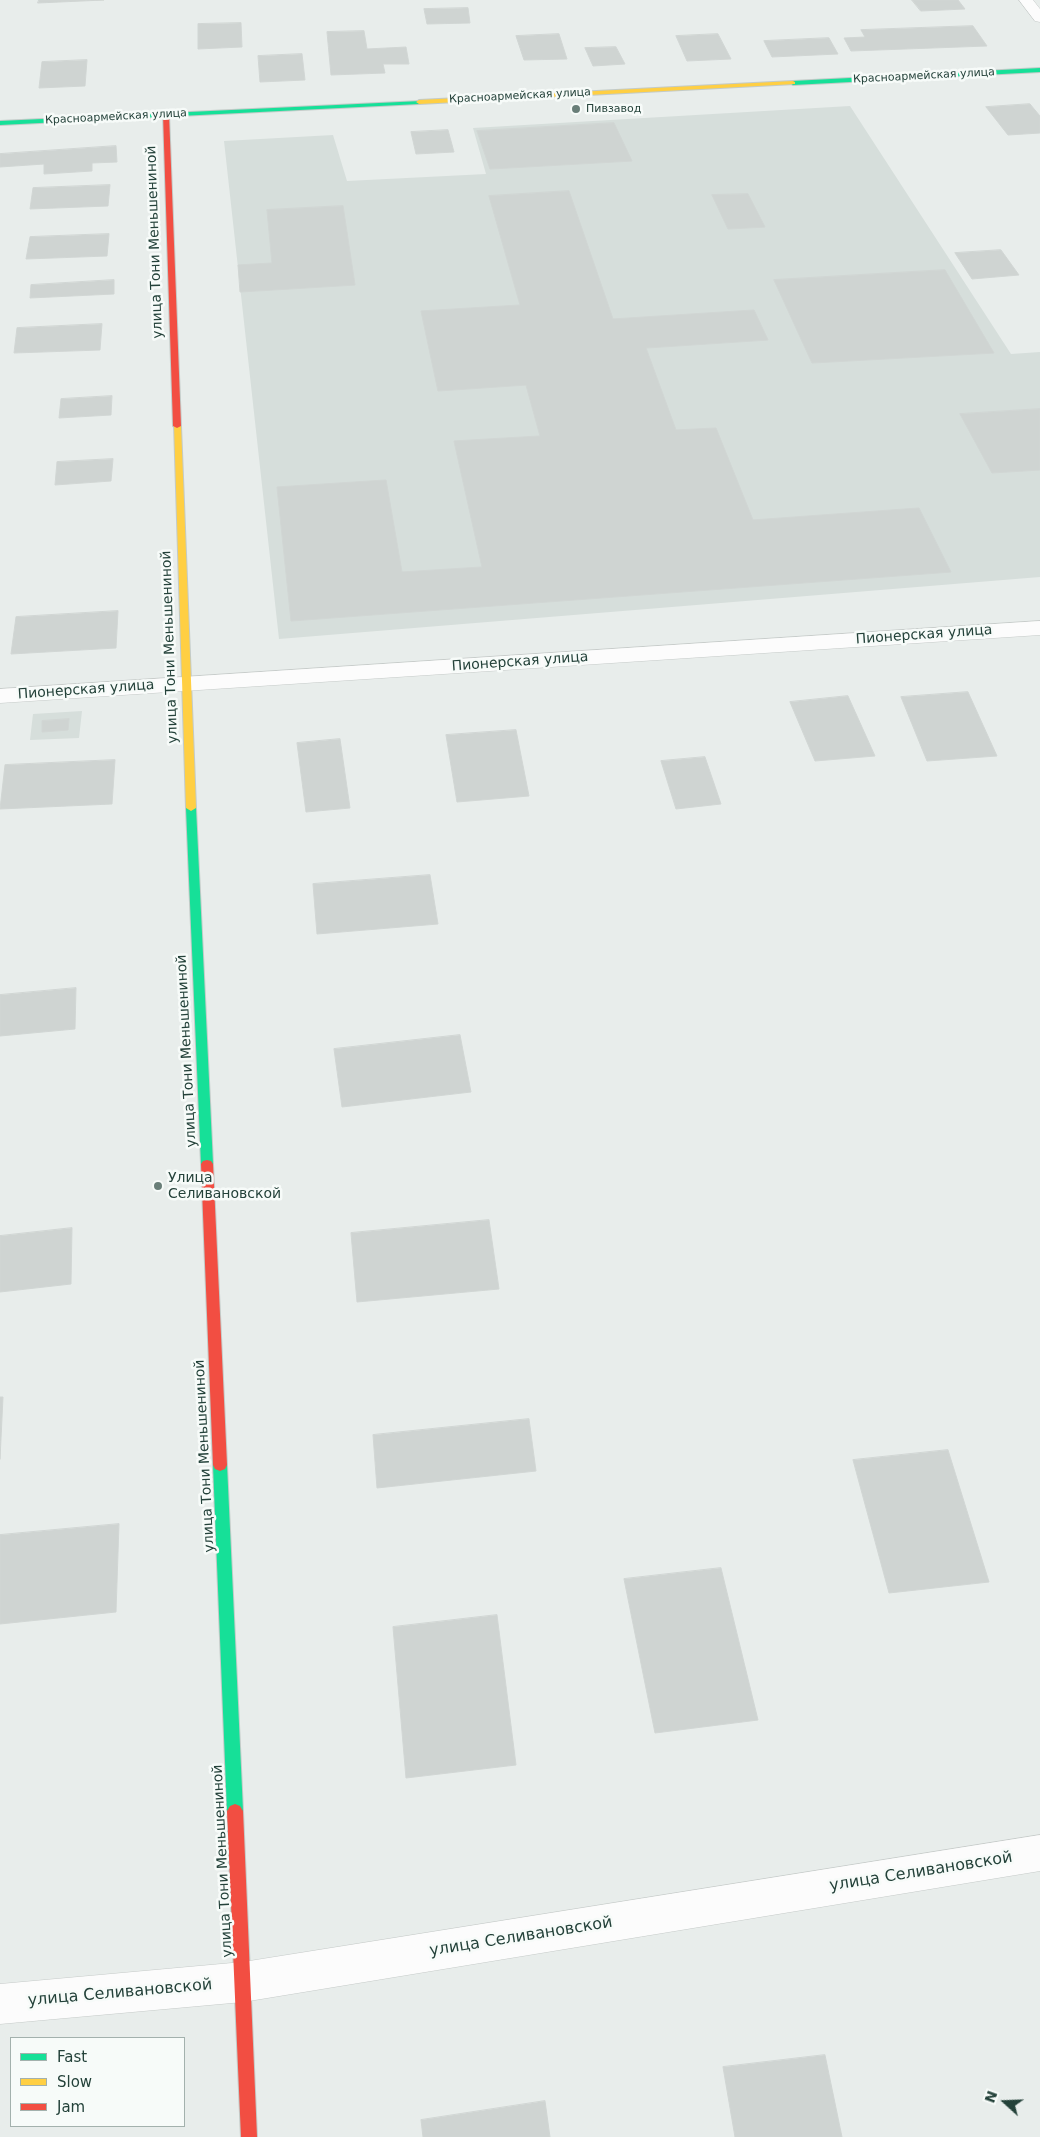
<!DOCTYPE html>
<html>
<head>
<meta charset="utf-8">
<style>
  body { margin:0 }
  #map { position:relative; width:1040px; height:2137px; overflow:hidden; background:#e8edeb; font-family:"DejaVu Sans",sans-serif }
  canvas { display:block }
  .legend { position:absolute; left:10px; top:2037px; width:175px; height:90px; box-sizing:border-box; background:#f7fbf9; border:1px solid #a3b1ad; margin:0; padding:6px 9px; list-style:none; font-size:15px; color:#24423a }
  .legend li { display:flex; align-items:center; gap:10px; height:25px }
  .legend b { width:25px; border:1px solid #a3b1ad }
  .north { position:absolute; left:980px; top:2077px; width:50px; height:50px; -webkit-text-stroke:4px #f7fbf9; paint-order:stroke; rotate:290deg; font-size:14px; font-weight:700; line-height:20px; text-align:center; color:#24423a }
  .north::after { content:''; display:block; margin:auto; width:18px; height:22px; background:#24423a; clip-path:polygon(50% 0,100% 100%,50% 72%,0 100%) }
</style>
</head>
<body>
<div id="map">
<canvas width="1040" height="2137"></canvas>
<ul class="legend">
<li><b style="height:6px;background:#16e098"></b>Fast</li>
<li><b style="height:6px;background:#ffcf43"></b>Slow</li>
<li><b style="height:6px;background:#f24e42"></b>Jam</li>
</ul>
<div class="north">N</div>
</div>
<script>
const c = document.querySelector('canvas').getContext('2d');
c.lineJoin = 'round';
function fillPath(path, color) { c.fillStyle = color; c.fill(path, 'evenodd'); }
function stroke(path, color, width, dash) { c.strokeStyle = color; c.lineWidth = width; c.lineCap = dash ? 'butt' : 'round'; c.setLineDash(dash || []); c.stroke(path); }
function label(font, color, halo, rows, align = 'center') {
  c.font = font + ' "DejaVu Sans",sans-serif'; c.lineWidth = 5; c.setLineDash([]); c.textBaseline = 'middle'; c.strokeStyle = halo; c.fillStyle = color; for (const [text, x, y, turn = 0] of rows) {
    c.save(); c.translate(x, y); c.rotate((+turn || 0) * Math.PI / 180); c.textAlign = isNaN(turn) ? turn : align; if (halo) c.strokeText(text, 0, 0); c.fillText(text, 0, 0); c.restore();
  }
}
const built = new Path2D(`
  M850,106L1011,354L1040,352V577L279,639L224,141L333,135L347,181L486,174L473,128Z
  M82,711L79,738L30,740L33,714Z`);
const building = new Path2D(`
  M39,0H104L38,3Z
  M912,0H958L965,9L921,11Z
  M468,8L470,23L427,24L424,9Z
  M241,23L242,47L198,49V24Z
  M973,26L987,46L851,51L844,38L865,37L861,30Z
  M364,31L367,49L406,47L409,64H383L385,73L331,75L327,32Z
  M559,34L567,59L524,60L516,36Z
  M718,34L731,59L687,61L676,36Z
  M829,38L838,54L772,57L764,41Z
  M616,47L625,64L593,66L585,48Z
  M302,54L305,80L260,82L258,56Z
  M87,60L85,86L39,88L42,62Z
  M1030,104L1040,116V133L1008,135L986,107Z
  M614,123L632,161L490,169L477,131Z
  M448,130L454,152L416,154L411,132Z
  M116,146L117,162L92,163V171L44,174V164L0,167V154Z
  M110,185L108,206L30,209L33,188Z
  M569,191L613,319L754,310L768,340L646,348L676,430L716,428L753,520L919,508L951,572L291,621L277,487L386,480L402,572L482,567L454,441L540,436L526,385L438,391L421,311L520,305L489,196Z
  M748,194L765,227L728,229L712,195Z
  M343,206L355,285L240,292L238,265L272,263L267,210Z
  M109,234L107,256L26,259L30,237Z
  M1001,250L1019,275L972,279L955,253Z
  M945,270L994,353L812,363L774,280Z
  M114,280V294L30,298L31,285Z
  M102,324L100,350L14,353L17,328Z
  M112,396L111,415L59,418L61,399Z
  M1040,409V470L992,473L960,414Z
  M113,459L111,481L55,485L57,462Z
  M118,611L116,648L11,654L16,617Z
  M968,692L997,756L927,761L901,697Z
  M848,696L875,756L815,761L790,702Z
  M69,719L68,730L42,732V721Z
  M516,730L529,796L457,802L446,735Z
  M340,739L350,808L306,812L297,743Z
  M705,757L721,804L676,809L661,761Z
  M115,760L112,804L0,809L5,765Z
  M430,875L438,924L317,934L313,884Z
  M76,988L75,1029L0,1036V995Z
  M460,1035L471,1092L342,1107L334,1049Z
  M489,1220L499,1289L357,1302L351,1233Z
  M72,1228L71,1284L0,1292V1236Z
  M0,1397H3L0,1459Z
  M529,1419L536,1471L377,1488L373,1435Z
  M948,1450L989,1582L889,1593L853,1460Z
  M119,1524L116,1612L0,1624V1535Z
  M721,1568L758,1720L655,1733L624,1579Z
  M497,1615L516,1765L406,1778L393,1627Z
  M825,2055L842,2137H735L723,2067Z
  M545,2101L550,2137H423L421,2120Z`);
const street = new Path2D(`
  M1019,0H1033L1040,9V22L1035,21Z
  M1040,621V635L0,703V689Z
  M1040,1835V1871L243,2002L0,2024V1984L243,1962Z`);
const fast = new Path2D(`
  M1040,68V72L793,85L790,83L793,81Z
  M421,101V103L419,104L0,125V121Z
  M191,805L196,808L213,1164L211,1167H203L201,1164L186,808Z
  M220,1459L225,1461L227,1465L243,1811L240,1816L235,1818L230,1816L227,1811L213,1465L215,1461Z`);
const slow = new Path2D(`
  M793,81L795,82V84L419,104L416,102L419,100Z
  M174,424L181,426L196,808L191,811L186,808Z`);
const jam = new Path2D(`
  M166,112L169,114L181,426L177,428L173,426L163,114Z
  M207,1160L211,1161L213,1164L227,1465L225,1469L220,1471L215,1469L213,1465L201,1164L203,1161Z
  M235,1804L240,1806L243,1811L257,2137H241L227,1811L230,1806Z`);
const markers = [
  [576,109,5,"#697e78"],
  [158,1186,5,"#697e78"]
];
const farStreetnames = [
  ["Красноармейская улица",924,76,-3],
  ["Красноармейская улица",520,96,-3],
  ["Красноармейская улица",116,117,-3]
];
const farPoinames = [
  ["Пивзавод",586,109]
];
const streetNames = [
  ["улица Тони Меньшениной",155,242,-92],
  ["Пионерская улица",924,635,-4],
  ["улица Тони Меньшениной",170,647,-92],
  ["Пионерская улица",520,662,-4],
  ["Пионерская улица",86,690,-4],
  ["улица Тони Меньшениной",187,1051,-93],
  ["улица Тони Меньшениной",205,1456,-93],
  ["улица Тони Меньшениной",223,1861,-93]
];
const poiNames = [
  ["Улица",168,1178],
  ["Селивановской",168,1194]
];
const nearStreetnames = [
  ["улица Селивановской",921,1872,-9],
  ["улица Селивановской",521,1937,-9],
  ["улица Селивановской",120,1993,-5]
];
fillPath(built, '#d6dedb');
fillPath(building, '#cfd4d2');
stroke(building, '#d1d6d4', 1);
stroke(street, '#c5cac8', 1);
stroke(fast, '#c3cbc8', 2);
stroke(slow, '#c3cbc8', 2);
stroke(jam, '#c3cbc8', 2);
fillPath(street, '#fcfcfc');
fillPath(fast, '#16e098');
fillPath(slow, '#ffcf43');
fillPath(jam, '#f24e42');
for (const [x, y, r, color] of markers) { const dot = new Path2D(); dot.arc(x, y, r, 0, 2 * Math.PI); c.fillStyle = color; c.fill(dot); stroke(dot, '#f7fbf9', 2); }
label('11px', '#24423a', '#f7fbf9', farStreetnames);
label('11px', '#24423a', '#f7fbf9', farPoinames, 'left');
label('14px', '#24423a', '#f7fbf9', streetNames);
label('14px', '#24423a', '#f7fbf9', poiNames, 'left');
label('16px', '#24423a', '#f7fbf9', nearStreetnames);
</script>
</body>
</html>
